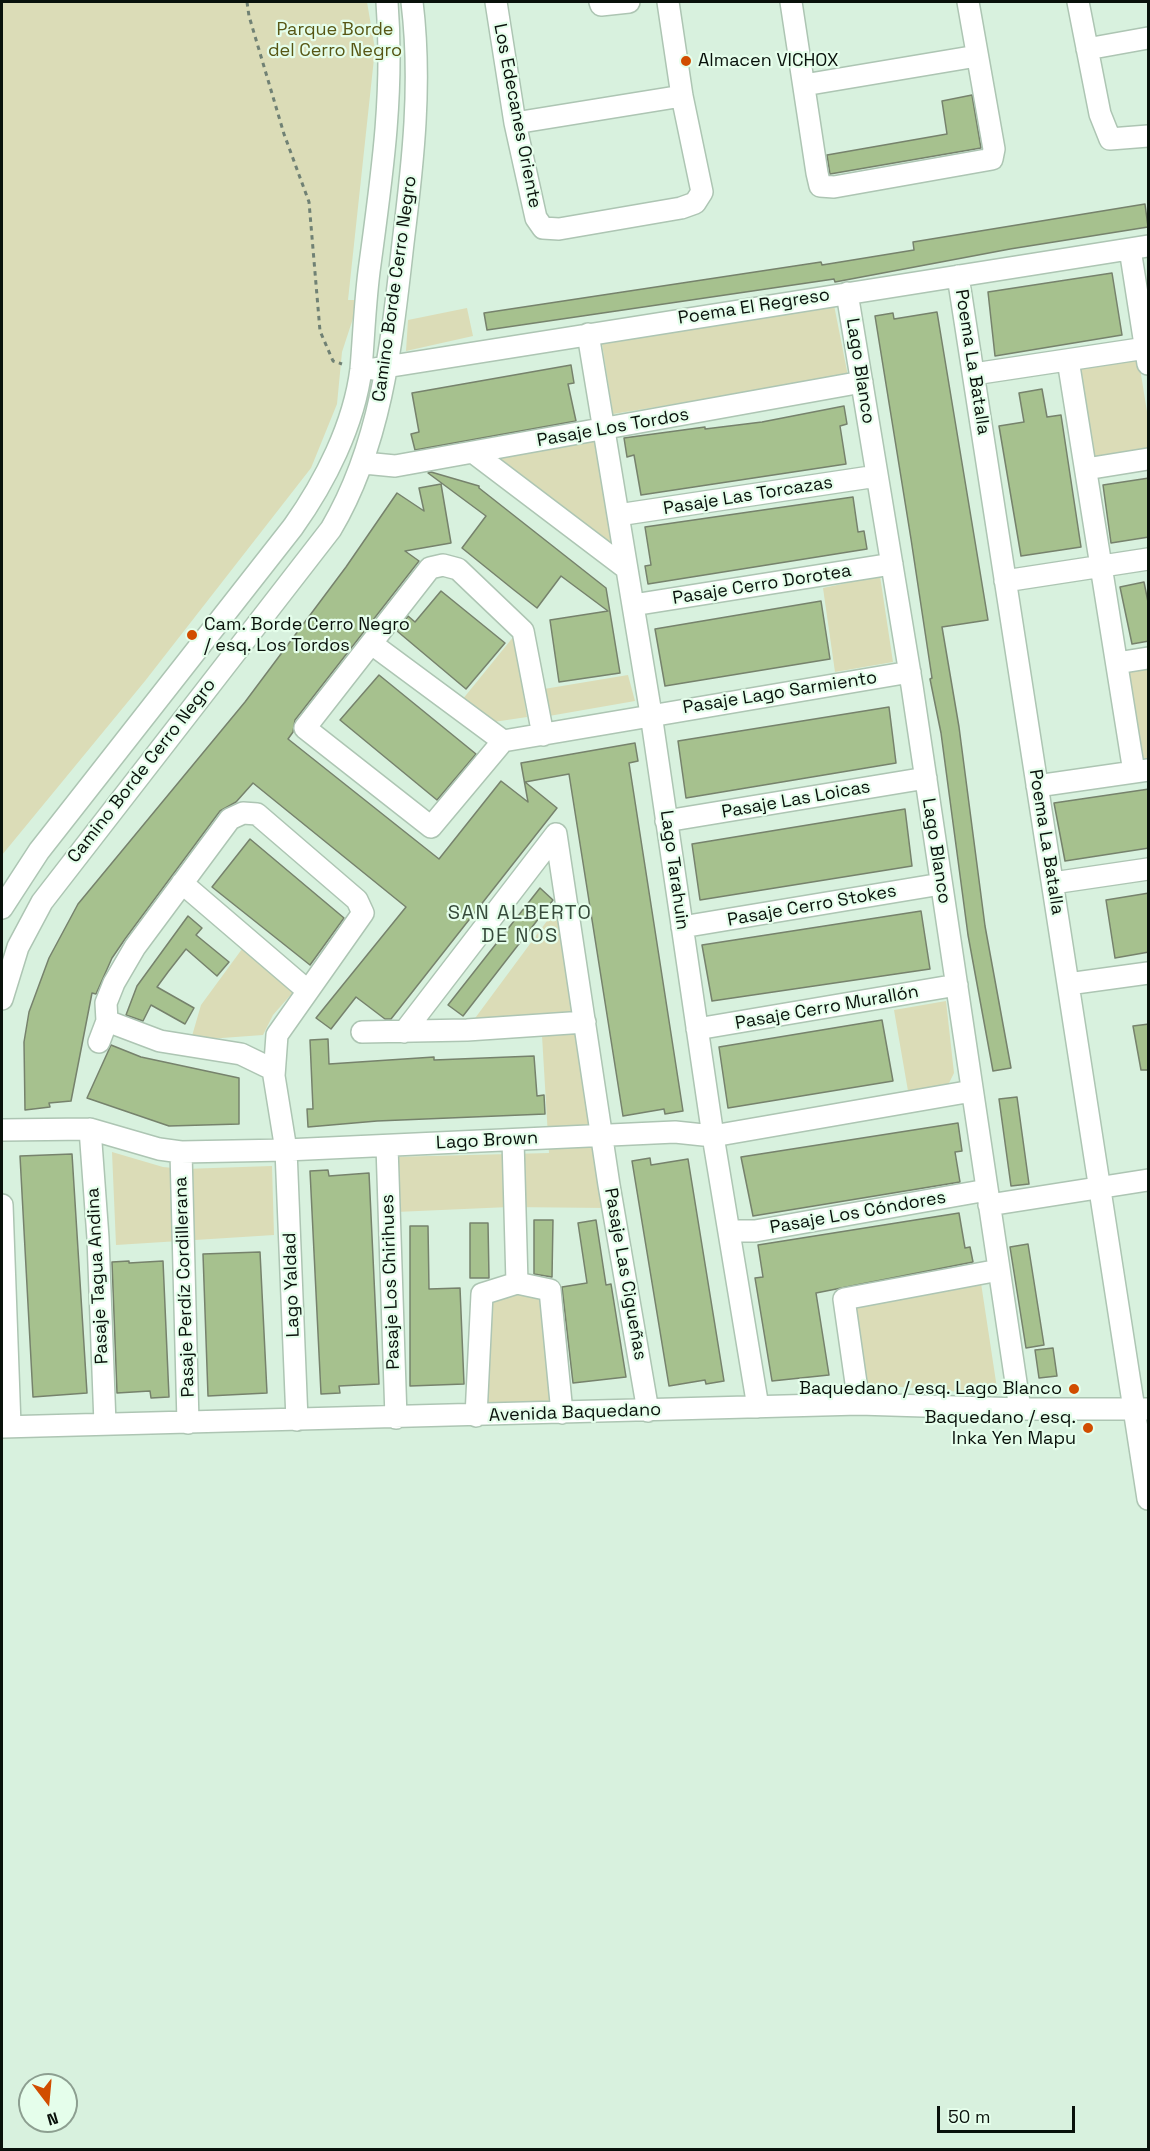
<!DOCTYPE html>
<html>
<head>
<meta charset="utf-8">
<style>
  body { margin:0 }
  #map { position:relative; width:1150px; height:2151px; overflow:hidden; background:#d8f1de; font-family:"Space Grotesk",sans-serif }
  canvas { display:block }
  .frame { position:absolute; inset:0; border:3px solid #09110b; pointer-events:none }
  .north { position:absolute; left:18px; top:2073px; width:60px; height:60px; box-sizing:border-box; background:#e5feeb; border:2px solid #8d9f91; border-radius:50%; rotate:164deg; font-size:16px; font-weight:700; line-height:24px; text-align:center; color:#09110b }
  .north::after { content:''; display:block; margin:auto; width:21px; height:27px; background:#d14d00; clip-path:polygon(50% 0,100% 100%,50% 72%,0 100%) }
  .scale { position:absolute; left:937px; top:2106px; width:138px; height:27px; box-sizing:border-box; border:3px solid #09110b; border-top:0; padding-left:8px; font-size:18px; line-height:21px; white-space:nowrap; color:#09110b; -webkit-text-stroke:4px #e5feeb; paint-order:stroke }
</style>
</head>
<body>
<div id="map">
<canvas width="1150" height="2151"></canvas>
<div class="frame"></div>
<div class="north">N</div>
<div class="scale">50 m</div>
</div>
<script>
const c = document.querySelector('canvas').getContext('2d');
c.lineJoin = 'round';
function fillPath(path, color) { c.fillStyle = color; c.fill(path, 'evenodd'); }
function stroke(path, color, width, dash) { c.strokeStyle = color; c.lineWidth = width; c.lineCap = dash ? 'butt' : 'round'; c.setLineDash(dash || []); c.stroke(path); }
function label(font, color, halo, rows, align = 'center') {
  c.font = font + ' "Space Grotesk",sans-serif'; c.lineWidth = 4.5; c.setLineDash([]); c.textBaseline = 'middle'; c.strokeStyle = halo; c.fillStyle = color; for (const [text, x, y, turn = 0] of rows) {
    c.save(); c.translate(x, y); c.rotate((+turn || 0) * Math.PI / 180); c.textAlign = isNaN(turn) ? turn : align; if (halo) c.strokeText(text, 0, 0); c.fillText(text, 0, 0); c.restore();
  }
}
const green = new Path2D(`
  M2,2H367L375,49L348,300H359L342,352L337,404L311,468L145,681L2,855Z
  M834,305L848,376L613,414L602,344Z
  M467,308L473,336L406,351L408,320Z
  M1131,357L1139,362L1148,418V449L1100,458L1093,455L1078,374L1084,366Z
  M597,435L616,551L501,463L500,450Z
  M880,576L893,662L835,672L823,588Z
  M514,636L527,717L487,723L462,700Z
  M1148,667V766L1138,759L1124,679L1130,670Z
  M628,675L635,701L549,716L544,689Z
  M558,906L607,1208L509,1207L396,1212L391,1157L549,1153L541,1019L470,1025Z
  M242,949L295,990L273,1015L263,1035L208,1039L192,1036L201,1005Z
  M946,1001L954,1073L948,1085L908,1091L894,1010Z
  M112,1152L163,1167L184,1169L272,1166L274,1235L116,1245Z
  M981,1283L998,1395L865,1384L851,1304Z
  M550,1290L562,1413L476,1416L482,1294Z`);
const building = new Path2D(`
  M972,95L981,148L830,174L827,155L947,134L942,101Z
  M1145,204L1148,227L1010,249L835,282L834,279L487,330L484,313L821,262L822,265L914,250L913,242Z
  M1112,273L1122,335L995,356L988,292Z
  M937,312L988,620L942,627L959,727L985,926L1011,1068L993,1071L968,935L941,733L930,679L932,678L911,539L875,316L893,313L894,319Z
  M571,365L574,383L568,384L576,421L415,450L411,434L419,432L412,393Z
  M1042,389L1047,417L1061,415L1081,547L1021,556L999,426L1024,422L1019,393Z
  M844,406L847,424L840,426L846,464L641,495L634,455L627,457L624,438L705,427V429L762,422Z
  M431,472L479,486V488L606,588L620,673L559,682L550,620L608,611L561,576L537,608L514,590L462,548L486,516L428,473Z
  M1149,478V537L1111,543L1103,485Z
  M441,484L451,543L405,551L419,561L295,720L293,732L288,739L439,859L501,781L528,802L521,763L635,743L638,761L629,763L683,1111L665,1114L664,1109L623,1116L569,774L525,782L557,808L391,1019H385L356,997L331,1029L316,1018L406,907L253,783L236,802L220,811L125,939L112,958L96,994L92,993L71,1101L49,1103L50,1107L25,1110L24,1042L29,1012L49,958L78,904L245,702L346,567L397,493L424,511L419,488Z
  M853,497L858,532L864,531L867,549L648,584L645,566L651,565L645,527Z
  M1144,582L1149,607V641L1132,644L1120,587Z
  M441,591L505,643L466,689L397,631L408,616L415,622Z
  M821,601L830,659L665,686L655,629Z
  M379,675L476,754L437,800L340,720Z
  M889,707L896,763L686,798L678,741Z
  M1149,789V848L1065,861L1054,803Z
  M905,809L912,866L700,900L692,844Z
  M250,839L344,918L310,965L212,887Z
  M540,888L553,900L463,1016L448,1005Z
  M1149,893V952L1115,958L1106,900Z
  M921,911L930,969L712,1001L702,945Z
  M188,916L202,928L196,935L229,962L217,976L186,949L168,972L157,987L194,1008L185,1024L151,1005L143,1021L126,1015L137,986Z
  M882,1020L893,1081L728,1108L719,1047Z
  M1149,1024V1070H1141L1133,1026Z
  M328,1039L329,1064L434,1057V1060L534,1056L537,1096L544,1095L545,1114L377,1121L308,1127L307,1109H313L310,1040Z
  M111,1045L141,1057L239,1078V1124L169,1126L87,1098Z
  M1017,1097L1029,1184L1011,1186L999,1099Z
  M958,1123L962,1151L955,1152L960,1182L753,1216L741,1157Z
  M72,1154L87,1393L33,1397L20,1156Z
  M650,1158L651,1165L688,1159L724,1381L706,1384L705,1380L669,1386L632,1161Z
  M328,1170L329,1176L369,1173L379,1384L339,1386L340,1393L321,1394L310,1171Z
  M959,1213L965,1248L970,1247L973,1262L816,1293L829,1375L772,1381L755,1278L763,1277L758,1245Z
  M534,1220H553L552,1277L534,1274Z
  M596,1220L606,1285L611,1284L626,1377L573,1383L562,1287L587,1283L578,1223Z
  M470,1223H488L489,1278H470Z
  M410,1226H428L429,1289L460,1288L464,1384L410,1386Z
  M1028,1244L1044,1345L1026,1348L1010,1247Z
  M260,1252L267,1393L208,1396L203,1254Z
  M129,1261V1263L163,1261L169,1397L151,1398L150,1391L117,1393L112,1262Z
  M1053,1348L1057,1376L1039,1378L1035,1350Z`);
const path = new Path2D(`
  M247,2L249,16L284,134L309,202L320,331L333,361L342,364`);
const minor = new Path2D(`
  M496,2L515,123L536,218L543,228L559,229L681,208L695,203L702,192L682,96L668,2
  M600,2L601,5L629,2
  M791,2L817,173L820,186L834,187L992,159L994,149L968,2
  M1078,2L1100,114L1110,139L1148,136
  M1087,49L1148,38
  M804,85L977,56
  M515,123L682,96
  M1130,249L1148,364
  M958,276L1148,1499
  M847,293L912,686L1020,1409
  M588,334L651,714L713,1136L758,1407
  M1068,360L1134,772
  M373,369L1148,246
  M974,374L1146,348
  M474,453L627,569
  M364,463L395,466L862,382
  M1086,469L1148,459
  M618,515L877,476
  M1005,581L1148,559
  M633,605L892,564
  M372,644L503,741
  M1117,663L1148,658
  M503,741L431,827L305,728L430,568L443,565L458,569L523,631L543,735
  M503,741L910,672
  M1037,786L1148,770
  M666,821L926,778
  M556,834L609,1185L648,1411
  M182,883L308,991
  M1053,883L1148,869
  M2,908L39,851L293,527C325,482 354,425 361,369C364,334 365,299 370,264C382,175 394,93 387,2
  M682,927L941,884
  M1068,984L1148,973
  M2,999L18,947L42,902L331,529C382,443 392,340 403,243C413,162 422,83 412,2
  M107,1021L160,1041L241,1054L274,1070
  M697,1029L957,985
  M362,1032L467,1030L585,1022
  M404,1032L556,834
  M99,1042L107,1021L106,1003L114,983L135,947L230,819L243,813L257,814L357,900L363,913L277,1035L274,1076L286,1150L297,1420
  M90,1129L98,1238L105,1424
  M2,1130L90,1129L159,1149L181,1152L286,1150L675,1132L713,1136L972,1091
  M513,1140L517,1283
  M387,1146L396,1418
  M181,1152L188,1423
  M2,1205L10,1426
  M989,1205L1148,1180
  M729,1231H755L987,1190
  M859,1404L844,1299L999,1270
  M476,1416L482,1294L517,1283L550,1290L562,1413
  M2,1427L859,1404L1020,1409H1148`);
const markers = [
  [686,61,6,"#d14d00"],
  [192,635,6,"#d14d00"],
  [1074,1389,6,"#d14d00"],
  [1088,1428,6,"#d14d00"]
];
const parkNames = [
  ["Parque Borde",335,30],
  ["del Cerro Negro",335,51]
];
const poiNames = [
  ["Almacen VICHOX",698,61],
  ["Cam. Borde Cerro Negro",204,625],
  ["/ esq. Los Tordos",204,646],
  ["Baquedano / esq. Lago Blanco",1062,1389,"right"],
  ["Baquedano / esq.",1076,1418,"right"],
  ["Inka Yen Mapu",1076,1439,"right"]
];
const streetNames = [
  ["Los Edecanes Oriente",517,116,79],
  ["Camino Borde Cerro Negro",395,289,-82],
  ["Poema El Regreso",754,307,-9],
  ["Poema La Batalla",972,362,81],
  ["Lago Blanco",860,371,81],
  ["Pasaje Los Tordos",613,428,-10],
  ["Pasaje Las Torcazas",748,496,-9],
  ["Pasaje Cerro Dorotea",762,585,-9],
  ["Pasaje Lago Sarmiento",780,693,-9],
  ["Camino Borde Cerro Negro",142,771,-52],
  ["Pasaje Las Loicas",796,800,-10],
  ["Poema La Batalla",1046,842,81],
  ["Lago Blanco",936,851,81],
  ["Lago Tarahuin",674,870,82],
  ["Pasaje Cerro Stokes",812,906,-10],
  ["Pasaje Cerro Murallón",827,1008,-10],
  ["Lago Brown",487,1141,-3],
  ["Pasaje Los Cóndores",858,1213,-10],
  ["Pasaje Las Cigueñas",625,1274,80],
  ["Pasaje Tagua Andina",98,1276,-93],
  ["Pasaje Los Chirihues",391,1282,-92],
  ["Lago Yaldad",292,1285,-92],
  ["Pasaje Perdíz Cordillerana",185,1287,-92],
  ["Avenida Baquedano",575,1413,-2]
];
const neighbourhoodNames = [
  ["SAN ALBERTO",520,914],
  ["DE NOS",520,937]
];
fillPath(green, '#dbdcb7');
fillPath(building, '#a6c18e');
stroke(building, '#76826c', 1.5);
stroke(minor, '#adc5b3', 24);
stroke(path, '#708174', 3, [4.5, 4.5]);
stroke(minor, '#fff', 21);
for (const [x, y, r, color] of markers) { const dot = new Path2D(); dot.arc(x, y, r, 0, 2 * Math.PI); c.fillStyle = color; c.fill(dot); stroke(dot, '#e5feeb', 2); }
label('18px', '#575614', '#e5feeb', parkNames);
label('18px', '#09110b', '#e5feeb', poiNames, 'left');
label('18px', '#09110b', '#e5feeb', streetNames);
c.letterSpacing = '1.5px';
label('20px', '#364a3b', '#e5feeb', neighbourhoodNames);
c.letterSpacing = '0px';
</script>
</body>
</html>
